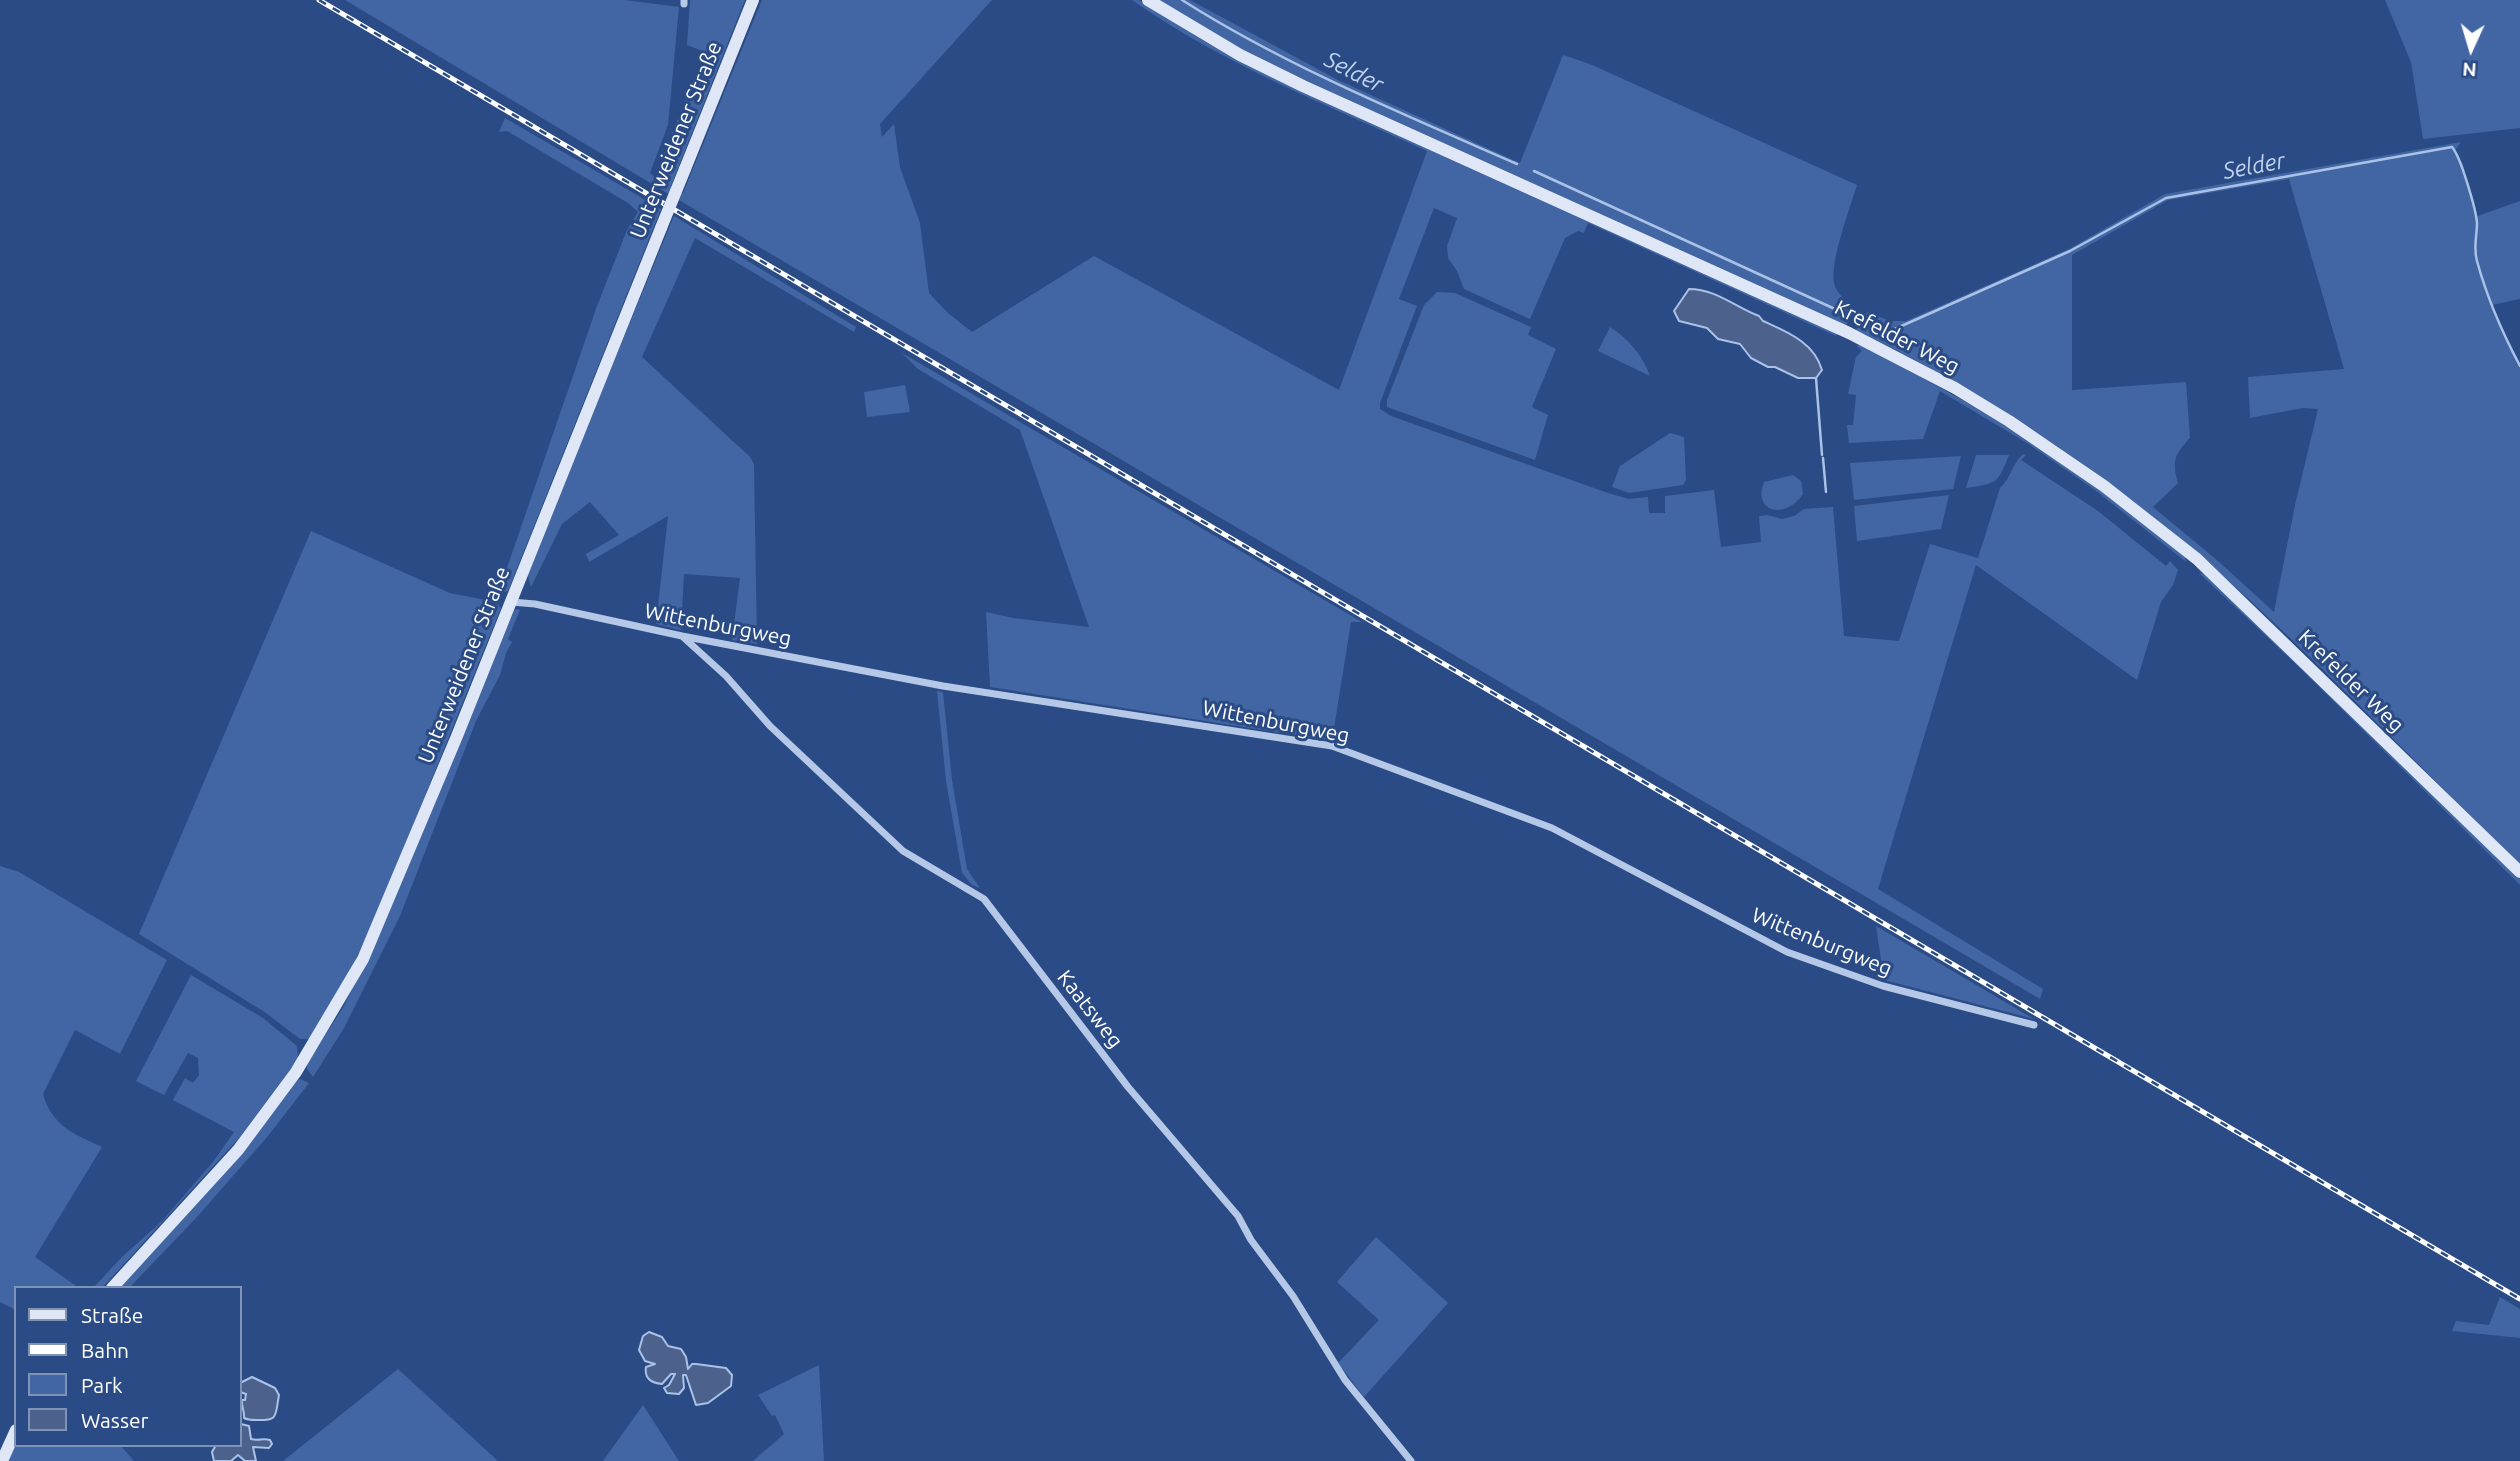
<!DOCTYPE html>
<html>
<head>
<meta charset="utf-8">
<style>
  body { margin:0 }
  #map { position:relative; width:2520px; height:1461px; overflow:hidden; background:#2a4b85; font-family:Ubuntu,sans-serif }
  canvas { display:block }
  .legend { position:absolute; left:14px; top:1286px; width:228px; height:161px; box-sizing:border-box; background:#2a4b85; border:2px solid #7f93b6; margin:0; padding:9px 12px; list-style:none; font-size:21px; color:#fff }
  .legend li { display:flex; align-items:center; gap:14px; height:35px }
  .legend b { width:35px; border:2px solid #7f93b6 }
  .north { position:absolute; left:2436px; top:14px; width:70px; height:70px; -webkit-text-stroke:5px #2a4b85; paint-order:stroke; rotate:184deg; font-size:19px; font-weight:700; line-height:28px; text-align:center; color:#fff }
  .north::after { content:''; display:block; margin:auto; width:24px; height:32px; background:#fff; clip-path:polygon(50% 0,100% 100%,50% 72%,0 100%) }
</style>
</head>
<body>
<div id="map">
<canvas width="2520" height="1461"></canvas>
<ul class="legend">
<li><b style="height:9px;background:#dfe7f7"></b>Straße</li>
<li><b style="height:9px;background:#fff"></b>Bahn</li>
<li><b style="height:19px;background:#4266a3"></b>Park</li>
<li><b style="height:19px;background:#4c628c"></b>Wasser</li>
</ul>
<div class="north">N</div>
</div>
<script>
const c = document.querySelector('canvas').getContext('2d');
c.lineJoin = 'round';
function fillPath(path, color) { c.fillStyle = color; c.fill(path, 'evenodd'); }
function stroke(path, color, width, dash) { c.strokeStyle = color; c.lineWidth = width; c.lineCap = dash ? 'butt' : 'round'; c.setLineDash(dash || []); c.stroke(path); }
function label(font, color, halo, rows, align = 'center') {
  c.font = font + ' Ubuntu,sans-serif'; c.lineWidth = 6; c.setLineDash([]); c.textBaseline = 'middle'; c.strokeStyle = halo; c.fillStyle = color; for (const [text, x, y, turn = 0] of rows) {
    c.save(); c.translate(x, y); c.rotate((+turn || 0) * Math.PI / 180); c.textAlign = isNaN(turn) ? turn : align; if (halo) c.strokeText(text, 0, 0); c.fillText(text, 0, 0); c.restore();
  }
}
const green = new Path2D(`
  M345,0H625L679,7L668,125L650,173L658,179V168L705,52L687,45L690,0H745L671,186L683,193L762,0H992L880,124L882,137L894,124L900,167L920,223L929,293L948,313L972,332L1094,256L1339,390L1427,151C1327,105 1223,64 1132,0H1139L1204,41L1291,86L1837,333L1836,336L1588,223L1584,233L1578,231L1565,238L1530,319L1464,289L1457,271L1448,258L1447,246L1457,218L1434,208L1399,299L1417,306L1380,403V409L1391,416L1608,493L1629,499L1648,497L1649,513H1665V496L1714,490L1721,547L1761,542L1759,516L1768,515L1782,519L1794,516L1804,509L1833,507L1844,636L1899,641L1930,544L1978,558L2000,488C2011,478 2012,464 2023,454L2026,455L2021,460L2098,511L2166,566L2170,561L2178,570L2173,585L2161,602L2137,680L1976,565L1878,889L2043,989L2040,999L667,193Z
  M1157,0H1190L1338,80L1520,163L1563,55L1590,64L1857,185C1850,208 1830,261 1834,283C1837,296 1849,300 1853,311L1846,326L1309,82L1241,50Z
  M2385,0H2520V128L2423,139L2411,62Z
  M505,118L661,209L508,591L498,594L597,306L627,230L638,212L628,203L507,131L499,132Z
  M2461,142L2455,150L2463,164L2475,217L2520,201V299L2492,305L2500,326L2520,364V865C2418,765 2319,661 2212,566C2105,472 1984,392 1856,330L1863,316L1868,312L1890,321H1906L2069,249L2165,194ZM2289,179L2344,369L2248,377L2250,418L2303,408L2318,409L2295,505L2274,612L2218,561L2153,507L2178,483C2172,461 2174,455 2190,438L2186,382L2072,390V255L2168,200Z
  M674,216L856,327L854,332L695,238L642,357L750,457L754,464L757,644L732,640L740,578L684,574L681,630L656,624L668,516L589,562L586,554L619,535L590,502L562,524L531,587L527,572Z
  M1437,292L1455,293L1531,327L1528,335L1556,349L1532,407L1548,415L1535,460L1387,407V400L1424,305Z
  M1610,327C1628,338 1643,356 1650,376L1598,351Z
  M1860,344L1990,415L2110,497L2185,557L2186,562L2095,490L2027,443L1940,391L1923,439L1849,443L1847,425H1853L1856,395L1848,394L1856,357L1862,351L1857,346Z
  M902,353L1362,622H1351L1332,741L990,687L986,612L1013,618L1089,627L1020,430L918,369Z
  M905,385L910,412L867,417L864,392Z
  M1670,433L1684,437L1686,480L1683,485L1629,493L1612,487L1620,466Z
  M1976,455H2009C1997,485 1997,483 1966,488Z
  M1961,456L1953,489L1854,500L1850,463Z
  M1793,475L1801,481L1803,494C1786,520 1752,513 1764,482Z
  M1949,495L1941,529L1857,541L1854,506Z
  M311,531L450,593L496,602L501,608L380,907L351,969L311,1039H300L266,1013L139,934Z
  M2199,573L2204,574L2302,666L2520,879V885L2300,668Z
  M515,609L520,610L508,639L512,642L506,653L500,675L476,721L400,916L344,1028L313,1077L307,1069V1063L344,1006L363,967Z
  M937,691L943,692L952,780L967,869L980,888L972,885L962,873L946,781Z
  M0,866L19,872L167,960L120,1054L75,1030L43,1094C52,1126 74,1134 102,1147L35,1257L79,1288H16V1310L0,1302Z
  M1876,926L2034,1019L1884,980Z
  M191,975L263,1018L297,1046L298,1059L239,1138L102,1288H93L122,1257L162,1221L213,1162L234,1132L173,1100L185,1078L193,1083L199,1075L198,1058L188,1053L164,1095L136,1081Z
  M300,1079L309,1083L268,1136L197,1217L129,1288H116L296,1081Z
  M1376,1237L1448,1303L1364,1397L1338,1363L1379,1320L1337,1282Z
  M2500,1297L2520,1309V1338L2452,1331L2456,1321L2489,1325Z
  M819,1365L824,1461H753L784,1434L775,1415L772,1416L758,1395Z
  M398,1369L498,1461H283Z
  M643,1405L679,1461H603Z
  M16,1445H120L134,1461H8Z`);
const water = new Path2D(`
  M1689,289C1716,289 1735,307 1759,316L1763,321C1787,332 1814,342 1822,370L1816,378H1798L1775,367H1768L1751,358L1740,344L1718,339L1707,328L1679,321L1674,311Z
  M649,1332L662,1337L668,1346L681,1349L686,1357L688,1369L692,1364H696L726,1368L732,1375L731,1386L708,1403L696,1405L686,1375H683L684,1388L679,1394L667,1393L664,1388L669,1385L675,1374H671L662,1384C652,1383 644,1379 646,1367L655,1364L645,1361L639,1350L643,1336Z
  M252,1377L275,1388L279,1395C275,1416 279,1421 256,1420C252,1420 248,1420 244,1418C245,1412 241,1406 242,1400H245L246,1394L240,1392V1383Z
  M241,1424L249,1426L251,1439C258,1441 263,1438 270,1440L272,1444L269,1448L253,1447L256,1461H245L238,1455L231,1461H214L212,1452L216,1445H240Z`);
const stream = new Path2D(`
  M1182,0C1284,65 1405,115 1517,164
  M1534,171L1848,315
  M1862,321L1888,332L2070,251L2166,198L2452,147C2461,157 2476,210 2477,223C2477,236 2473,248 2477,261C2487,298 2502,332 2520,366
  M1816,378L1822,455
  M1823,458L1826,492`);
const street = new Path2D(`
  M684,4V0
  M511,602L535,604L682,636L943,686L1332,746L1552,828L1787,952L1883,986L2034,1025
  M683,637L726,676L770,726L903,851L984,899L1128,1087L1238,1216L1251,1240L1293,1296L1345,1380L1411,1461`);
const secondary = new Path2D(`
  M1148,0L1240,55L1303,86L1849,333L1955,388L2009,421L2104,486L2197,559L2520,872
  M685,169L753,0
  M112,1288L238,1150L296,1072L363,959L457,736L661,228
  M2,1461L16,1430`);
const rail = new Path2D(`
  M319,0L2520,1299`);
const secondaryBridge = new Path2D(`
  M661,228L685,169`);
const streetNames = [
  ["Unterweidener Straße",676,140,-68],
  ["Krefelder Weg",1897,337,27],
  ["Wittenburgweg",718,625,11],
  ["Unterweidener Straße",464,665,-68],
  ["Krefelder Weg",2351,681,44],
  ["Wittenburgweg",1276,722,11],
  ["Wittenburgweg",1822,942,22],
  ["Kaatsweg",1090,1009,52]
];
const waterNames = [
  ["Selder",1354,72,27],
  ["Selder",2254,166,-10]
];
fillPath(green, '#4266a3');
fillPath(water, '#4c628c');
stroke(water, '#aac2e7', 2);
stroke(stream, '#aac2e7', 2.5);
stroke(street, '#b5c8e7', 7);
stroke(secondary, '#dfe7f7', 12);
stroke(rail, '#fff', 5);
stroke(rail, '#2a4b85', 2.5, [8]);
stroke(secondaryBridge, '#dfe7f7', 12);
label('21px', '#fff', '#2a4b85', streetNames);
label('italic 23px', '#c1d2ee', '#2a4b85', waterNames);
</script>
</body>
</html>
